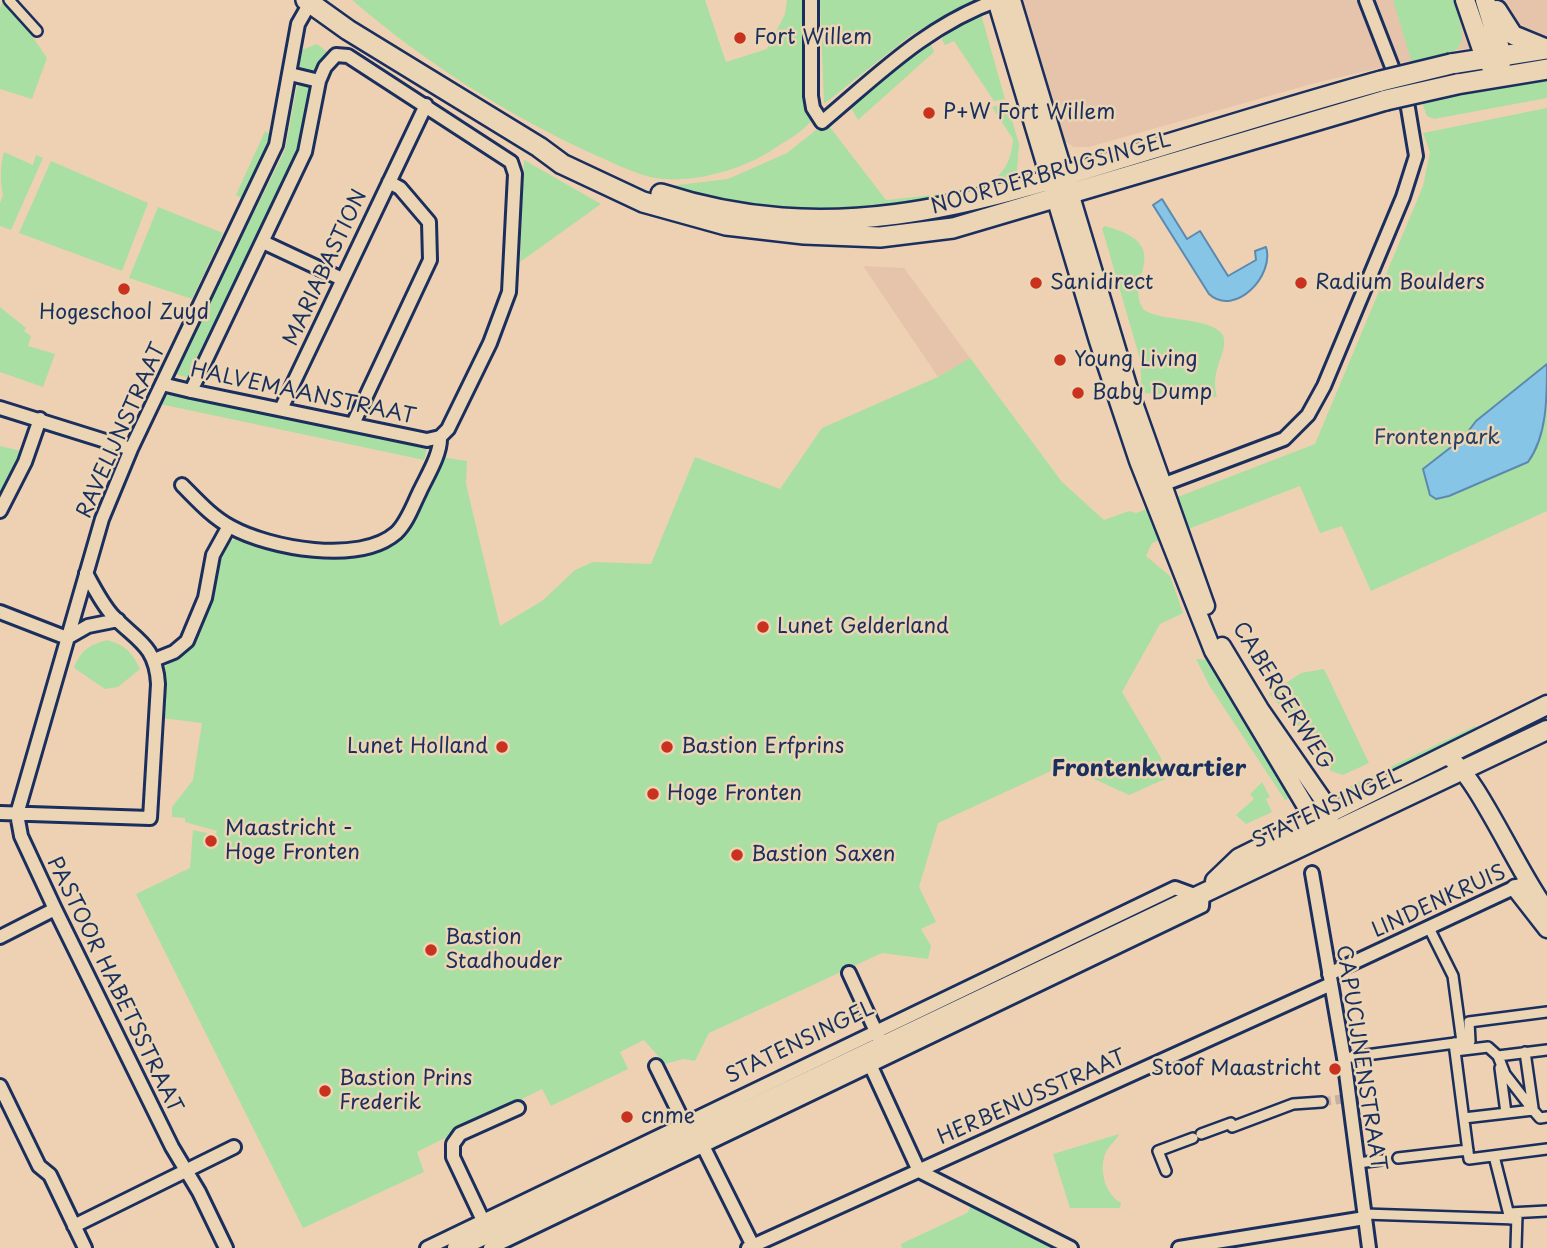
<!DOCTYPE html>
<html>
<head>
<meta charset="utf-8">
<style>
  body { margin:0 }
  canvas { display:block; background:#eed1b2 }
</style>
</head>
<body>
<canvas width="1547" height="1248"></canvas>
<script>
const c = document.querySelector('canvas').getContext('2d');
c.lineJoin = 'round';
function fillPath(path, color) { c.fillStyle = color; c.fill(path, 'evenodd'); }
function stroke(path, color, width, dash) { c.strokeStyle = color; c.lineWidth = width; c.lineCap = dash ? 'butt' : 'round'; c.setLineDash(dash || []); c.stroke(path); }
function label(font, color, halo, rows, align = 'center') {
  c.font = font + ' "Playpen Sans",sans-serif'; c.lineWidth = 5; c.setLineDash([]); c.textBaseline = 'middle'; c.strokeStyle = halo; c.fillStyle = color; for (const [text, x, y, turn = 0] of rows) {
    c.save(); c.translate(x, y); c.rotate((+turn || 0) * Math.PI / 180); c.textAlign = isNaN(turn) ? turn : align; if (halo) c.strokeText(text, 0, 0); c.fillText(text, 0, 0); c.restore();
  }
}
const built = new Path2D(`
  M1015,0H1547V39L1456,50L1315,83L1089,147H1074L1060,138Z
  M863,266L904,268L970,358L938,377Z`);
const green = new Path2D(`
  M3,0H12L11,5L47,58L32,99L0,89V8Z
  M352,0H705L726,62L767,49L785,14L787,0H805L807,96L811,121C802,133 785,141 772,150C742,170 692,184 655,178C634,174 614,163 595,155C509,116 424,62 352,0Z
  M820,0H975L911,35L824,104Z
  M1393,0H1454C1471,55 1462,51 1412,63Z
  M981,14L1005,99L994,101L954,41L945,45L942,40L944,32Z
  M930,42L934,52L858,120L851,108L852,102L894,65Z
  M317,44L329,53L317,72L303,70L297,64L299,51Z
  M1547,76V98L1434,119L1427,116L1421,100Z
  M305,85L311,88L302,143L189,378L174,374L285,150L297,86Z
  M1007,103L1019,144L1016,182L916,208L785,214L653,188L728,179L787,153L826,122L886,200C913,197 979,193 999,175C1009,165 1012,152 1013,139L992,107Z
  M1547,108V511L1371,591L1342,526L1320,533L1300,486L1152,543L1146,556L1170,576L1183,613L1160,624L1122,692L1161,758L1165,779L1129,795L1064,765L938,823L919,887L936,922L921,929L931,946L928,959L882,953L709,1033L695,1061L683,1059L665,1064L644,1040L620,1052L628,1069L551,1106L542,1089L417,1152L424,1172L303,1228L136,894L190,868L193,830L215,835L217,831L185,822V818L172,817V807L193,780L202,723L161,718L162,670L192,640L195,641L212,598L219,565L216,560L222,545L236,539L382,547C416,537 427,488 441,457L467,461L466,484L500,626L542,601L575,570L593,562L651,564L695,457L780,489L822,428L938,377L970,358L1062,482L1104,520L1129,511L1136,513L1315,444L1423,186L1430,152L1423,133Z
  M265,131L272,136L242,198L236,195Z
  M4,152L33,165L36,155L43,158L11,230L0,226V203L3,195C0,182 0,166 4,152Z
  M524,160L601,204L520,262Z
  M51,161L148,203L122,271L19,233Z
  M158,207L223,233L192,299L129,278Z
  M1105,226C1179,246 1122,279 1144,310C1166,323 1209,316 1223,335C1229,354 1209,368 1217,397L1142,393L1140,359L1102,228Z
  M0,307L26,328L24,331L31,336L28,346L55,354L43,387L0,372Z
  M168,390L428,444L424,460L160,404Z
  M0,446L21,451L0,492Z
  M107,640C125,645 132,652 140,669L118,687L105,689L74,668C81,650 89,645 107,640Z
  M1196,659L1212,660L1231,697L1292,797L1285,800L1209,685Z
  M1324,669L1369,763L1343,775L1331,771L1294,720L1307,714L1303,707L1290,716L1269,694L1301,673Z
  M1475,726L1480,731L1348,795L1345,789Z
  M1262,782L1270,797L1266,799L1272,812L1246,824L1236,815L1254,799L1250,794Z
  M1119,1134C1117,1140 1110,1144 1106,1152C1098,1169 1105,1194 1121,1203L1120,1208H1070L1053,1154Z
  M972,1204L1060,1248H902L901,1244L967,1213Z`);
const water = new Path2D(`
  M1162,199L1187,239L1200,231L1228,276L1256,260L1255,251L1266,247C1275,275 1235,318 1209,294L1153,205Z
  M1547,364C1547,398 1547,436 1528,462L1449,496L1436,499L1430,495L1423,469L1464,437L1476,421Z`);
const pedestrianTunnel = new Path2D(`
  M1322,1102L1342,1099`);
const pedestrian = new Path2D(`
  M9,0L37,31
  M1429,928L1453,976L1462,1042
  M1454,1043L1469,1159L1547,1149
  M1455,1051L1488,1047L1498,1056L1547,1050
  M1525,1052L1533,1108
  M1498,1056L1505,1074L1533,1110
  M1344,1058L1470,1041L1469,1022L1547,1012
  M1500,1068L1506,1113
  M1464,1118L1533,1110L1540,1118L1547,1117
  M1201,1134L1231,1123L1232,1127L1293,1104L1322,1102
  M1494,1156L1510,1219
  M1398,1158L1468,1150
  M1358,1163L1381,1160
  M1166,1171L1158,1151L1193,1138
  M1509,1213L1547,1211
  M1364,1214L1517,1219
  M1516,1248L1517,1215`);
const minor = new Path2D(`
  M811,0V96L813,108L822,122C878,75 927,25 998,0
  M290,74L319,81
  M263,242L342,279
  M162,384L191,391L427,440L440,437L448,429L490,343L509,292L515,174L511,162L348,56L336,55L325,67L319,81L305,152L191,391
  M0,408L131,449
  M281,409L426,105
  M353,424L430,260L429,222L400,188L389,182
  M182,485C197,500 212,517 231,527C269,548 359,565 396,533C407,523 413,505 420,491C427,476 441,454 440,437
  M1154,488L1284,439L1308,415L1324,386L1403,197L1416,156L1408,108L1366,0
  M0,511L25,462L40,419
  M0,612L67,638L88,626L118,620
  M154,660L174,652L187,641L205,598L213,555L229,526
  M0,813L150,818L158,684C156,645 136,640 113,616C102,604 94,588 86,573
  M1312,873L1344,1058L1369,1248
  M0,937L55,909
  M849,973L879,1038
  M1329,974L1522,884
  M868,1060L919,1171
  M656,1066L687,1129
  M0,1086L39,1166L50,1175L85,1248
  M700,1140L753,1246
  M919,1171L1071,1248
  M74,1226L234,1147
  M487,1229L453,1157V1144L460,1134L518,1108
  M226,1248L199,1192L172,1147L55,909L21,836L17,814L102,519L131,449L276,145L298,24L310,3
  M427,1248L1175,888L1194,895
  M490,1248L1202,906L1203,891
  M748,1248L1331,984
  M1179,1248L1365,1218`);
const tertiary = new Path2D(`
  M996,0L1098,341L1138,461L1213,651L1314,820L1323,827
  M1012,0L1129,389L1206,606
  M1222,646L1260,709L1321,797L1329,812L1330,823
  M1445,755C1474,768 1520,877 1547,910
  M1515,888L1547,929`);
const secondary = new Path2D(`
  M1465,0L1485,58L1499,76
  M1485,0L1502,55L1500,69
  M1497,10L1513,35L1547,49
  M1215,881L1239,858L1547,705
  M457,1248L1547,730`);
const primary = new Path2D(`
  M306,0L348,30L539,147L562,164L643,202L726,225L804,234L880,237L953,228L1386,100
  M1451,64L1547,49
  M1457,84L1547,69
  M661,194C831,249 969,205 1132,155C1215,130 1297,104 1381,81`);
const primaryBridge = new Path2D(`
  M1381,81L1451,64
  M1386,100L1457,84`);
const markers = [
  [740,38,7,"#c8321e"],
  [929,113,7,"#c8321e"],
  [1036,283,7,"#c8321e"],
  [1301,283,7,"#c8321e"],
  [124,289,7,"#c8321e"],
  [1060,360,7,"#c8321e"],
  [1078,393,7,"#c8321e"],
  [763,627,7,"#c8321e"],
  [502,747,7,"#c8321e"],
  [667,747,7,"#c8321e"],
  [653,794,7,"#c8321e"],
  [211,841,7,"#c8321e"],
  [737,855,7,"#c8321e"],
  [431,950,7,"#c8321e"],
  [1335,1069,7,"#c8321e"],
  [325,1091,7,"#c8321e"],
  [627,1117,7,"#c8321e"]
];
const poiNames = [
  ["Fort Willem",754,38],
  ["P+W Fort Willem",943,113],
  ["Sanidirect",1050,283],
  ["Radium Boulders",1315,283],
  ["Hogeschool Zuyd",124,313,"center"],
  ["Young Living",1074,360],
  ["Baby Dump",1092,393],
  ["Lunet Gelderland",777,627],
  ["Lunet Holland",488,747,"right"],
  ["Bastion Erfprins",681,747],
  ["Hoge Fronten",667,794],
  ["Maastricht -",225,829],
  ["Hoge Fronten",225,853],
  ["Bastion Saxen",751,855],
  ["Bastion",445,938],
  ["Stadhouder",445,962],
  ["Stoof Maastricht",1321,1069,"right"],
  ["Bastion Prins",339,1079],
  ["Frederik",339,1103],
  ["cnme",641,1117]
];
const streetNames = [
  ["NOORDERBRUGSINGEL",1051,174,-16],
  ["MARIABASTION",326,268,-65],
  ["HALVEMAANSTRAAT",303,394,12],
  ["RAVELIJNSTRAAT",122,431,-66],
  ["CABERGERWEG",1282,696,58],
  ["STATENSINGEL",1327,809,-25],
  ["LINDENKRUIS",1439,902,-25],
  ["PASTOOR HABETSSTRAAT",114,985,64],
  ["STATENSINGEL",800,1043,-26],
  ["CAPUCIJNENSTRAAT",1360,1058,81],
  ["HERBENUSSTRAAT",1032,1098,-24]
];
const parkNames = [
  ["Frontenpark",1437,438]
];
const neighbourhoodNames = [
  ["Frontenkwartier",1149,770]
];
fillPath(built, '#e5c4ab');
fillPath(green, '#a9dfa2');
fillPath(water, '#87c5e7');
stroke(water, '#5c89b0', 2);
stroke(pedestrianTunnel, '#c4b1a1', 9, [9, 4.5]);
stroke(pedestrian, '#1b2f5e', 14);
stroke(minor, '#1b2f5e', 18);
stroke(tertiary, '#1b2f5e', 21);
stroke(secondary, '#1b2f5e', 23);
stroke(primary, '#1b2f5e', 24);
stroke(pedestrian, '#ebd5b4', 9);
stroke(minor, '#ebd5b4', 12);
stroke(tertiary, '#ebd5b4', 16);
stroke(secondary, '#ebd5b4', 18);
stroke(primary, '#ebd5b4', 19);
stroke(primaryBridge, '#1b2f5e', 24, []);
stroke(primaryBridge, '#ebd5b4', 19);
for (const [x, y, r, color] of markers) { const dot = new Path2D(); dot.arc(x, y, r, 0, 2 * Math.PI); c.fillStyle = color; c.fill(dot); stroke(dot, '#ebd5b4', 2.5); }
label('21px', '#1b2f5e', '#ebd5b4', poiNames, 'left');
label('21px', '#1b2f5e', '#ebd5b4', streetNames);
label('21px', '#294165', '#ebd5b4', parkNames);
label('bold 23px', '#1b2f5e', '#ebd5b4', neighbourhoodNames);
</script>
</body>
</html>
